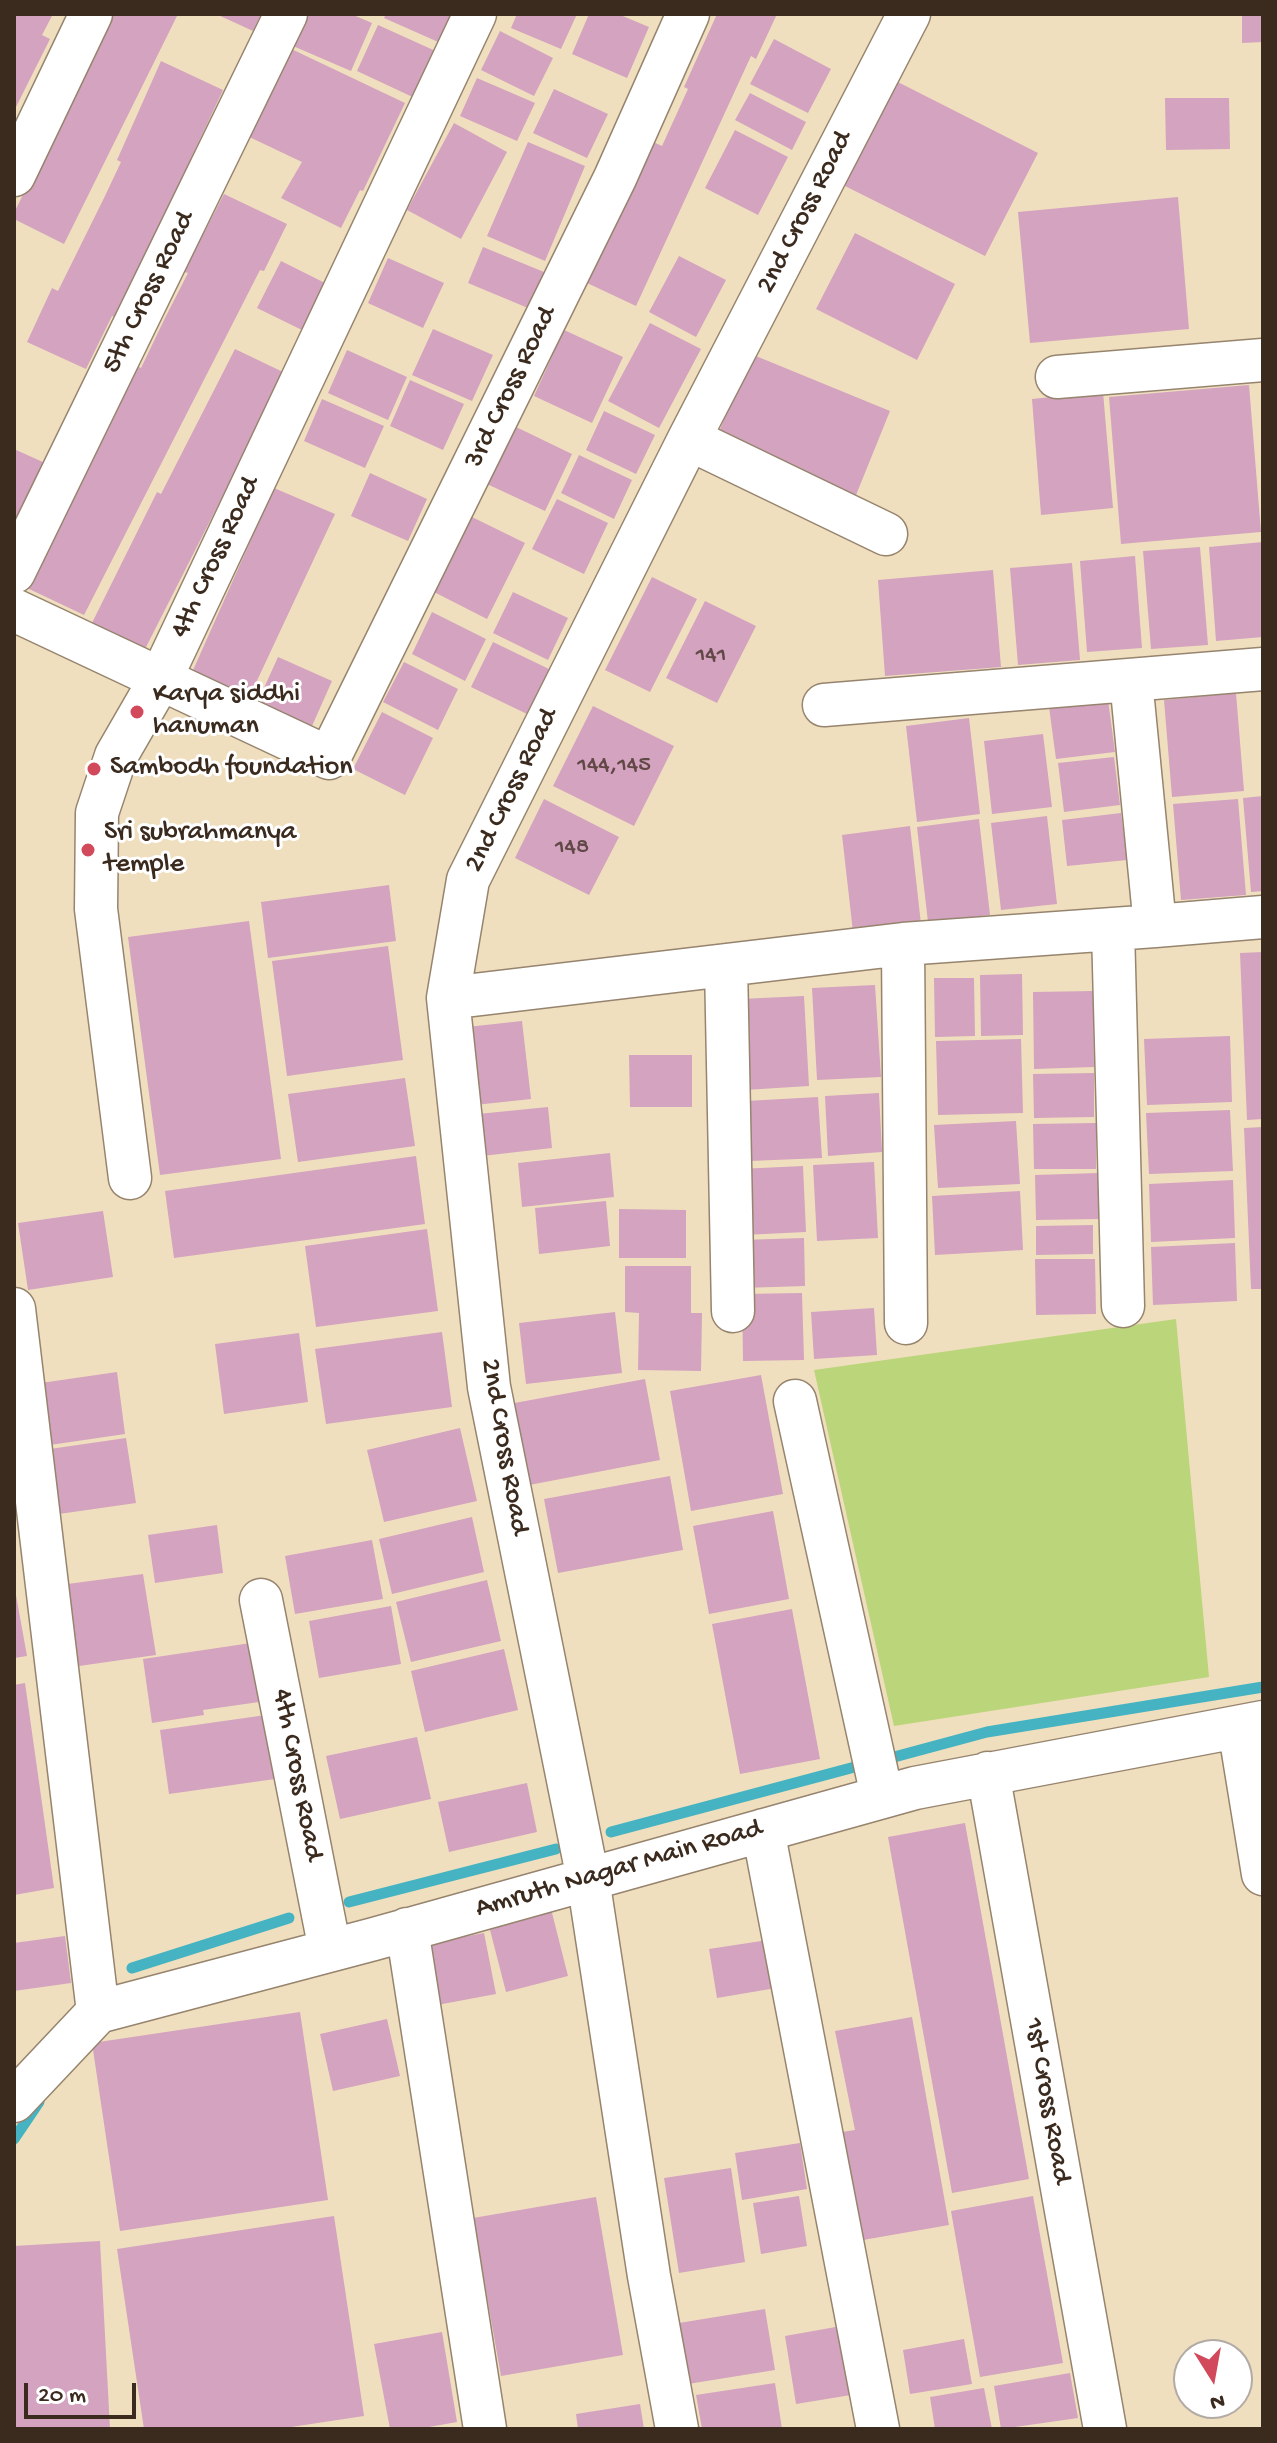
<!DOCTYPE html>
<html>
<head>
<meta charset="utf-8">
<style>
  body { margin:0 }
  #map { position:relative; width:1277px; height:2443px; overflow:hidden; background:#f0dfbe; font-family:"Gochi Hand",sans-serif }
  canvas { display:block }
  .frame { position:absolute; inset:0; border:16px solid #3b2a1e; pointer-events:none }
  .north { position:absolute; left:1173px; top:2339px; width:80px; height:80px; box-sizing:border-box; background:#fff; border:2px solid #b1aaa5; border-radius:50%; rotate:169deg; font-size:22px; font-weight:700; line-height:32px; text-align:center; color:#3b2a1e }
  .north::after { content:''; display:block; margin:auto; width:28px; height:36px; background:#d1495b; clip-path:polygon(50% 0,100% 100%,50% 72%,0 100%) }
  .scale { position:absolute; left:24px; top:2383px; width:112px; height:36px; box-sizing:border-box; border:4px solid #3b2a1e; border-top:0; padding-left:10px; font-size:24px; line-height:28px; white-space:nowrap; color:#3b2a1e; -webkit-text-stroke:6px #fff; paint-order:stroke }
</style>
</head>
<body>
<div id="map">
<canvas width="1277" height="2443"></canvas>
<div class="frame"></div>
<div class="north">N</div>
<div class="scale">20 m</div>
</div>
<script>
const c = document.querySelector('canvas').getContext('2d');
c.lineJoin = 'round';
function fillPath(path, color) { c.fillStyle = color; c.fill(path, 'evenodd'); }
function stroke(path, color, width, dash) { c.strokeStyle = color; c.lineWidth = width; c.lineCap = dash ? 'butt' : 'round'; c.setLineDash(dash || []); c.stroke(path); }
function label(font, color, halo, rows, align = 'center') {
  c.font = font + ' "Gochi Hand",sans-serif'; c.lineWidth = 6; c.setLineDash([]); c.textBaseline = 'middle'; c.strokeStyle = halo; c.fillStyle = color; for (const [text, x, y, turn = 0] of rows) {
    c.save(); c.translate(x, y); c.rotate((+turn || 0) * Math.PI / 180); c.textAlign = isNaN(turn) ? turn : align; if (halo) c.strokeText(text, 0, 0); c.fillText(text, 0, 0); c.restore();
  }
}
const green = new Path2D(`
  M1176,1319L1209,1677L894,1726L814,1370Z`);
const stream = new Path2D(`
  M883,1760L987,1732L1263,1687
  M611,1832L866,1764
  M349,1902L556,1849
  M132,1968L289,1918
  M14,2139L39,2102`);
const building = new Path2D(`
  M14,14H53L42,35L50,39L14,111Z
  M112,14H178L64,244L14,219V213Z
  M216,14H261L253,31Z
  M307,14H351L372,23L351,71L293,46Z
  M386,14H459L445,45L384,18Z
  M517,14H577L561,49L511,28Z
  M589,14H618L649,27L627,78L572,54Z
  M717,14H777L756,59L751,56L636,306L585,282L651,141L662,146L688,89L684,87Z
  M1242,14H1263V42L1242,43Z
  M378,25L440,53L419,100L357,71Z
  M500,31L553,58L534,96L481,70Z
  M774,39L831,69L808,113L750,84Z
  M285,46L405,103L363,191L360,190L341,228L281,198L302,162L243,134Z
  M161,61L223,90L116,318L112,316L86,369L27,342L52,288L58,291L104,198L121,162L117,160Z
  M886,76L1038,153L985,256L833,180Z
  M477,78L535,103L517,141L460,116Z
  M554,89L608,114L587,158L533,133Z
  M750,93L806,122L792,150L735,120Z
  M1165,98H1229L1230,149L1166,150Z
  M454,123L507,152L461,239L407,210Z
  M735,130L788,157L758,215L705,188Z
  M528,142L585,166L545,261L487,236Z
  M224,194L287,224L264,271L260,270L84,615L27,588L137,366L141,368L165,318L188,273L184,272Z
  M1178,197L1189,329L1030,343L1018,212Z
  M855,233L955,284L917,360L816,309Z
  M483,247L544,272L528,308L468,283Z
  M679,256L726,280L696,337L649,312Z
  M388,258L444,283L423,328L368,303Z
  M281,261L327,284L304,331L257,308Z
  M650,323L701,349L659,428L608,401Z
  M433,329L493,355L472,401L412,375Z
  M564,330L623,357L592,423L534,396Z
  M235,349L285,373L141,657L88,631L157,492L161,494Z
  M347,350L407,377L388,420L328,393Z
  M751,354L890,411L854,500L714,444Z
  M410,380L464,404L443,450L390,426Z
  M1249,385L1261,532L1121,544L1109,397Z
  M1103,392L1113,508L1041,515L1032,399Z
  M322,399L384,426L365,468L304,441Z
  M604,411L655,435L636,474L586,450Z
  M514,426L572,454L545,511L487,484Z
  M14,449L45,463L14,529Z
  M579,455L632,480L614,519L561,493Z
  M370,473L427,499L408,541L351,516Z
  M274,488L335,514L247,702L190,677Z
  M557,499L608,523L584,574L532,549Z
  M472,517L525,543L487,619L434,592Z
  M1263,542V637L1216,641L1209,547Z
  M1200,547L1208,645L1151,649L1143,551Z
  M1135,556L1142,648L1087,652L1080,561Z
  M1072,563L1080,660L1018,665L1010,568Z
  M993,570L1001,667L885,676L878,580Z
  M652,577L697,599L650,692L605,670Z
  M513,592L568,618L548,660L493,633Z
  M705,601L756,626L717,703L666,678Z
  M432,612L486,639L465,681L412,654Z
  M493,642L549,669L527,714L471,687Z
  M278,657L332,681L308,735L254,710Z
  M404,662L458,689L438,730L383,702Z
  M1236,693L1244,791L1172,797L1164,700Z
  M1108,700L1115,752L1056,759L1049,707Z
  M593,706L674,746L634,826L553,786Z
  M382,712L433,738L405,795L353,769Z
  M969,718L980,814L917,822L906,726Z
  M1043,734L1052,807L992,814L984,741Z
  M1114,757L1120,805L1064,812L1058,763Z
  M1263,796V891L1251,892L1243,798Z
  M544,799L619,837L589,895L515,858Z
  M1238,799L1246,895L1181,900L1173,804Z
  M1121,813L1127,860L1067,866L1062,820Z
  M1047,816L1057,904L1001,910L991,823Z
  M979,819L990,915L928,922L917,827Z
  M910,826L921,924L853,932L842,835Z
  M389,885L396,941L268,958L261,902Z
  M249,921L281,1159L160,1175L128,937Z
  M388,946L403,1060L287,1076L272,961Z
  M1263,952V1119L1247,1120L1240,953Z
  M1022,974L1023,1035L981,1036L980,975Z
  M934,978H974L975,1036L935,1037Z
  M875,985L881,1077L817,1080L812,988Z
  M1093,991L1094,1067L1034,1069L1033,992Z
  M804,996L809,1086L745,1090L741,999Z
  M522,1021L531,1099L475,1105L467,1027Z
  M1230,1036L1232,1102L1147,1105L1144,1039Z
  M1021,1039L1023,1113L938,1115L936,1041Z
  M629,1055H692V1107H630Z
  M1094,1073V1117L1034,1118L1033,1074Z
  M405,1078L415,1146L298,1162L288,1094Z
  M879,1093L882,1152L828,1156L825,1096Z
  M818,1097L822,1158L750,1161L746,1101Z
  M548,1107L552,1148L482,1156L478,1114Z
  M1230,1110L1233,1171L1149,1174L1146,1113Z
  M1016,1121L1020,1184L938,1188L934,1125Z
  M1096,1123V1169H1034L1033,1124Z
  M1263,1127V1289H1251L1244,1128Z
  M610,1153L614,1197L522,1207L518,1163Z
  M416,1156L425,1224L174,1258L165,1191Z
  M874,1162L878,1238L817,1241L813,1165Z
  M803,1166L806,1232L743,1235L739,1169Z
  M1098,1173L1099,1219L1036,1220L1035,1175Z
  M1233,1180L1235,1238L1151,1242L1149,1184Z
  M1020,1191L1023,1250L935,1255L932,1196Z
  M606,1201L610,1246L539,1254L535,1208Z
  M619,1209L686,1210V1258H619Z
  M103,1211L113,1277L28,1290L18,1223Z
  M1093,1225V1254L1036,1255V1226Z
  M427,1229L438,1311L316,1327L305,1246Z
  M804,1238L805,1286L742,1288L741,1240Z
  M1235,1243L1237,1301L1153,1305L1151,1247Z
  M1035,1259H1095L1096,1314L1036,1315Z
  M625,1266H691V1313H702L701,1371L638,1370L639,1313L625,1312Z
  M802,1293L804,1360L743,1361L742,1294Z
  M874,1308L877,1355L814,1359L811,1312Z
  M615,1312L622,1373L526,1384L519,1323Z
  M442,1332L452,1407L326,1424L315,1349Z
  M299,1333L308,1402L224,1414L215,1344Z
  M117,1372L125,1434L50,1445L41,1383Z
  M761,1375L783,1494L691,1511L670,1391Z
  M645,1379L660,1460L524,1486L509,1404Z
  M460,1428L477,1501L384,1522L367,1450Z
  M126,1438L136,1503L52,1515L43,1450Z
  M670,1476L683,1550L558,1573L544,1499Z
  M773,1511L789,1599L709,1614L693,1526Z
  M472,1517L484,1572L392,1594L379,1539Z
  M217,1525L223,1573L155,1583L148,1535Z
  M372,1540L383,1599L295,1614L285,1556Z
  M143,1574L156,1655L72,1667L60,1585Z
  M487,1580L501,1641L411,1662L396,1602Z
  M14,1584L27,1656L14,1658Z
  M391,1606L401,1664L319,1678L309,1621Z
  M792,1609L820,1759L740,1774L712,1624Z
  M251,1643L259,1702L203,1710L204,1715L152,1723L143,1659Z
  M504,1649L518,1710L425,1732L411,1671Z
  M25,1683L54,1888L14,1895V1685Z
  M266,1715L275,1779L169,1794L160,1730Z
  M417,1737L431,1799L340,1819L326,1756Z
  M527,1783L537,1832L449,1852L438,1802Z
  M965,1823L1029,2179L952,2193L888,1837Z
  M551,1909L568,1976L506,1992L489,1926Z
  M484,1933L496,1994L437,2005L425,1944Z
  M65,1936L71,1983L14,1991V1943Z
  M768,1940L776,1988L717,1998L709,1949Z
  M300,2012L328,2200L120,2231L92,2043Z
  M912,2017L949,2225L863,2240L842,2132L855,2130L835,2031Z
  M387,2019L400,2076L333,2091L320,2034Z
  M800,2143L807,2189L742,2200L735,2153Z
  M731,2168L745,2262L679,2273L664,2178Z
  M799,2196L807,2246L761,2254L753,2203Z
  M1033,2196L1063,2363L980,2377L951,2211Z
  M596,2197L623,2355L501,2376L473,2218Z
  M334,2216L364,2416L278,2429H144L117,2249Z
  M100,2241L110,2429H14V2246Z
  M765,2309L775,2370L688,2384L679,2323Z
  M847,2325L857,2394L796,2404L785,2336Z
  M442,2332L457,2422L418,2429H390L374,2344Z
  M964,2339L972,2384L910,2394L903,2350Z
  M1070,2373L1078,2418L1001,2429L994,2386Z
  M775,2383L782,2429H702L696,2395Z
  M984,2388L992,2429H935L930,2397Z
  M640,2404L644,2429H578L576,2414Z`);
const minor = new Path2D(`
  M14,175L91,14
  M1057,377L1263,360
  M689,439L886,534
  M14,572L286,14
  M14,610L329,758L615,178L688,14
  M824,705L1263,669
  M1155,926L1263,917
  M1113,929L1123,1306
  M903,944L906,1323
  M726,965L733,1311
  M448,998L903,944L1155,926L1131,680
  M130,1178L96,909L97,813L116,756L161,678L475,14
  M14,1309L98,2012
  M795,1401L882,1796
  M261,1600L330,1950
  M1239,1727L1263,1874
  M988,1773L1105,2429
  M763,1830L878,2429
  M407,1929L485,2429
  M14,2101L98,2012L374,1939L915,1788L1263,1722
  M677,2429L649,2276L588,1879L489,1387L448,998L468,880L689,439L909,14`);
const markers = [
  [137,712,8,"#d1495b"],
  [94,769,8,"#d1495b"],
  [88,850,8,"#d1495b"]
];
const numberNames = [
  ["141",711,656],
  ["144,145",614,766],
  ["148",572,848]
];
const streetNames = [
  ["2nd Cross Road",806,213,-63],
  ["5th Cross Road",150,293,-64],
  ["3rd Cross Road",512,388,-64],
  ["4th Cross Road",217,558,-65],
  ["2nd Cross Road",513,791,-64],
  ["2nd Cross Road",503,1447,80],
  ["4th Cross Road",296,1775,79],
  ["Amruth Nagar Main Road",619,1870,-16],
  ["1st Cross Road",1046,2101,80]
];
const poiNames = [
  ["Karya siddhi",153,696],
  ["hanuman",153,728],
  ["Sambodh foundation",110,769],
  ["Sri subrahmanya",104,834],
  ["temple",104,866]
];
fillPath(green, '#bbd57a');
stroke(stream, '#45b3c1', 11);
fillPath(building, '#d3a3bf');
stroke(minor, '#96846e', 45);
stroke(minor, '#fff', 42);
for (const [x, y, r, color] of markers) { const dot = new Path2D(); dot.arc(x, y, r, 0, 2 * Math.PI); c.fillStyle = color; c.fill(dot); stroke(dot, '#fff', 3); }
label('24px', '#614846', null, numberNames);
label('28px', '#3b2a1e', '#fff', streetNames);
label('28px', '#3b2a1e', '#fff', poiNames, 'left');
</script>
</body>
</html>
